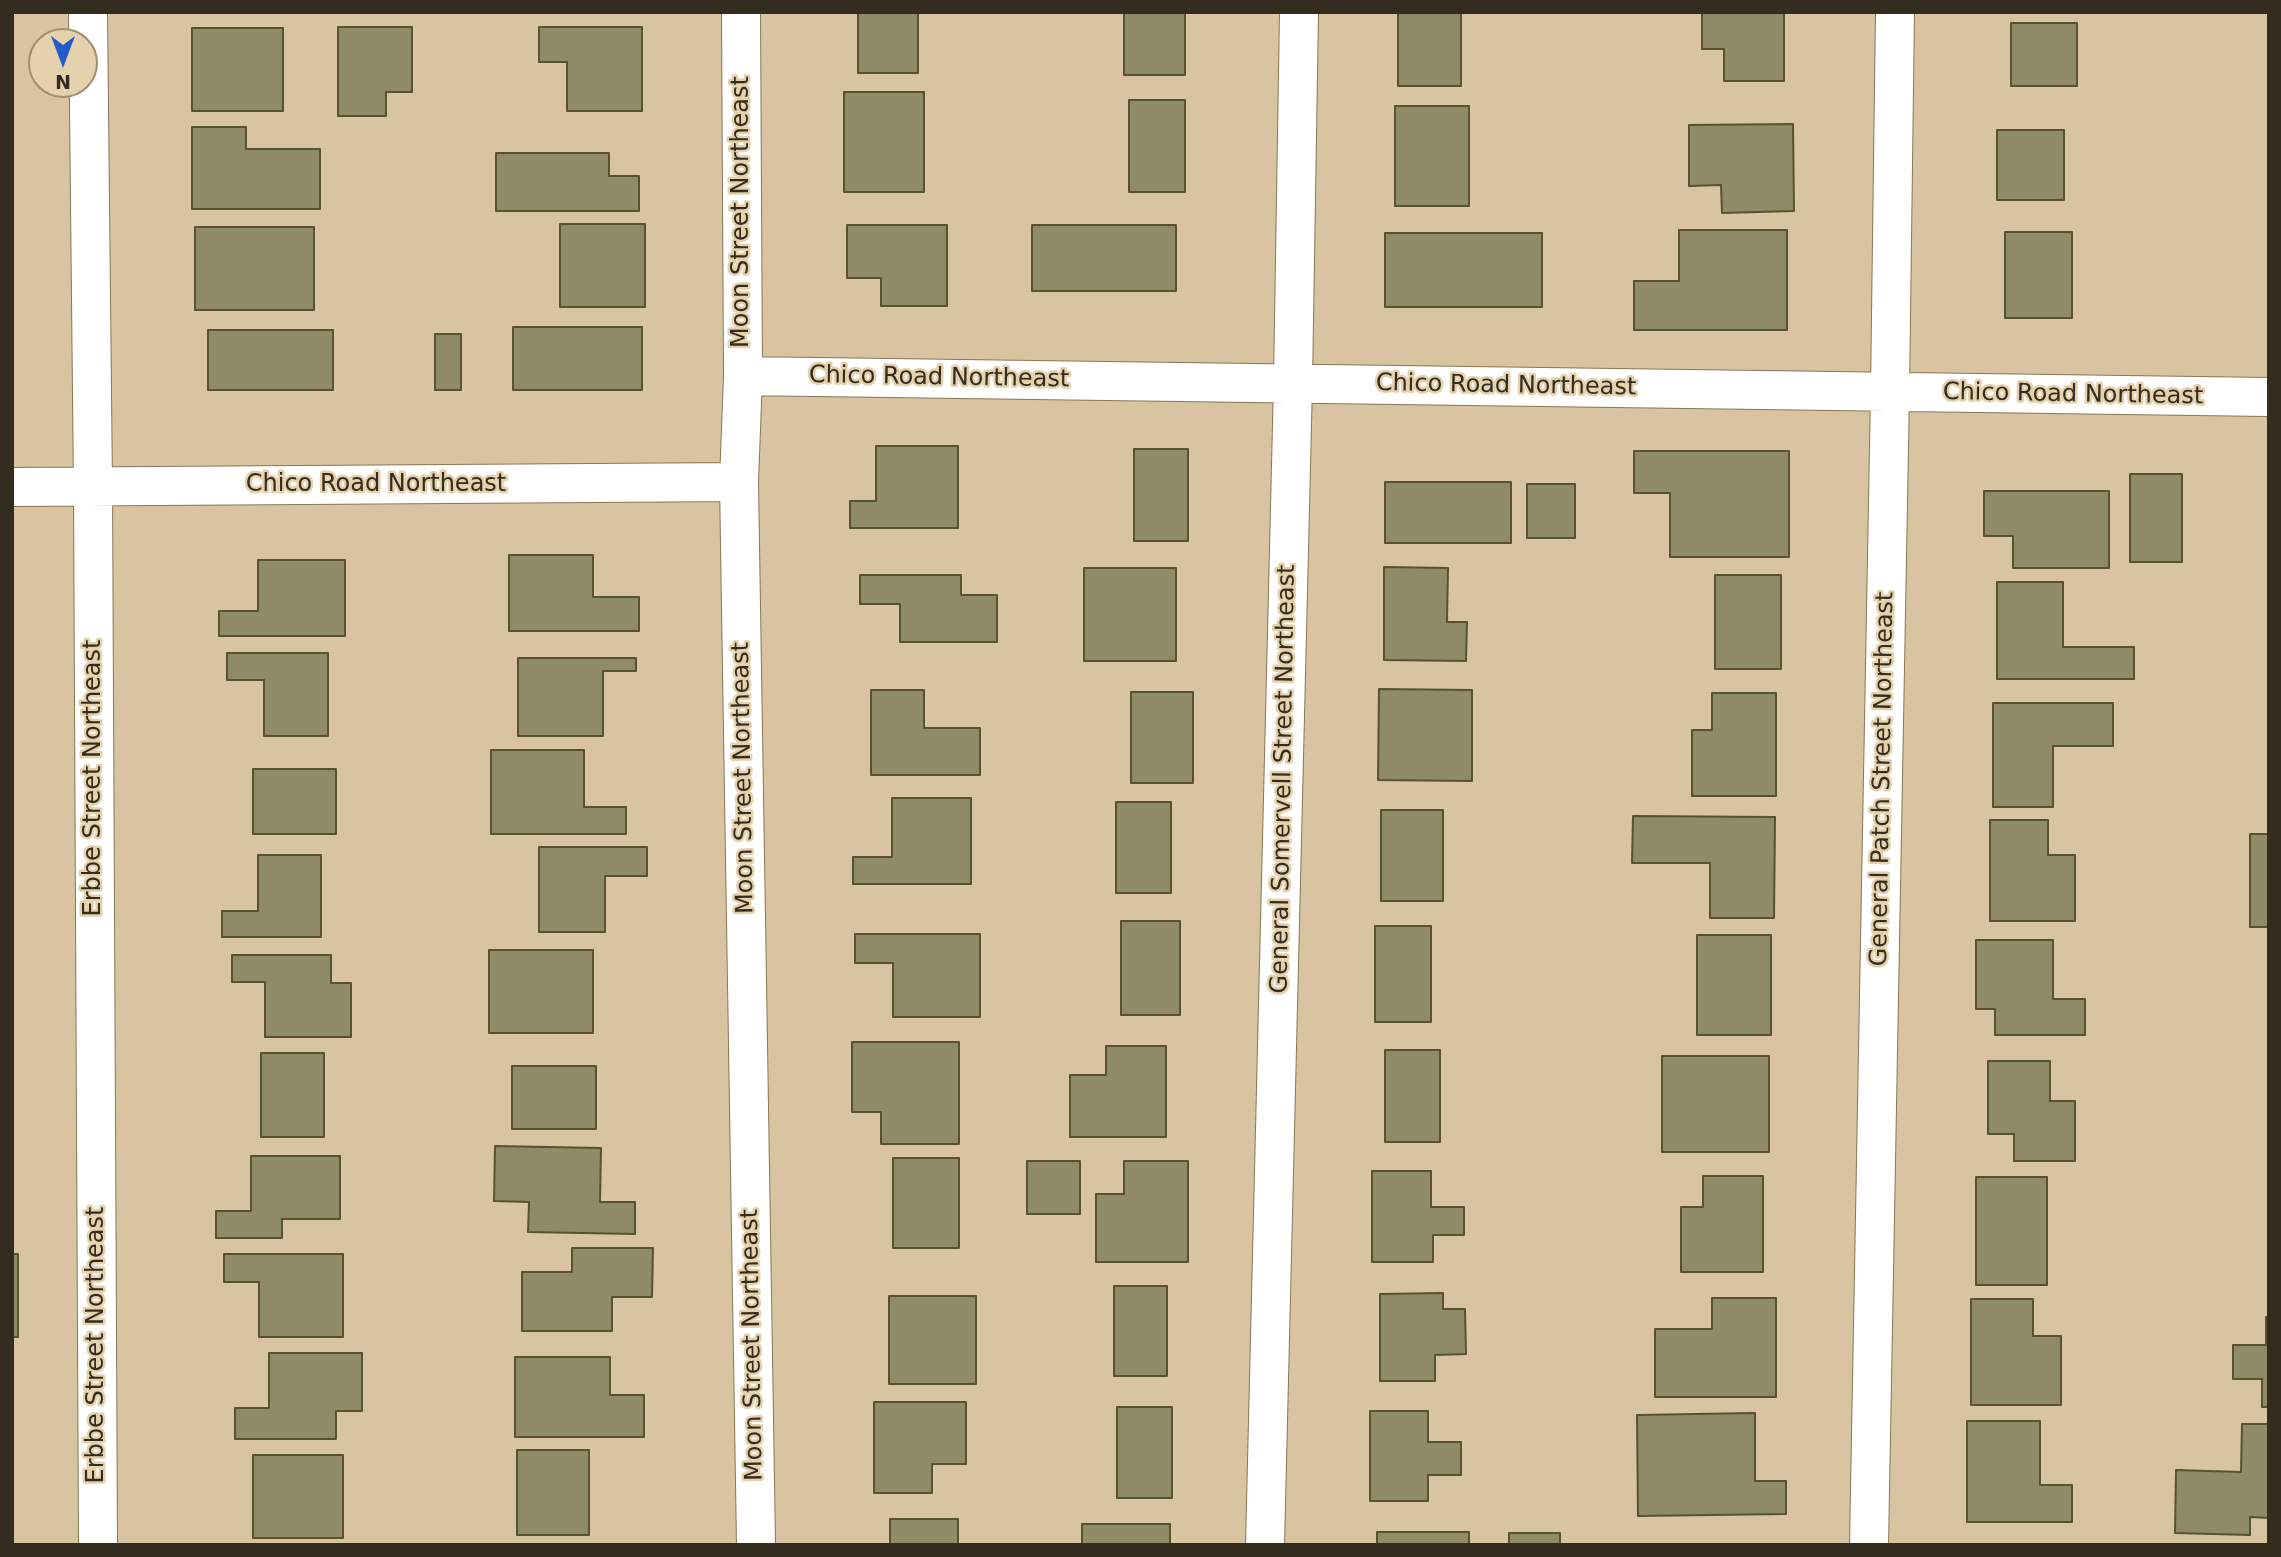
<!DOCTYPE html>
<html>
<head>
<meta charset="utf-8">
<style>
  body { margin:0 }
  #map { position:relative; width:2281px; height:1557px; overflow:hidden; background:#d8c4a0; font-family:"DejaVu Sans",sans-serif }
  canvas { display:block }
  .frame { position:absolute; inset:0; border:14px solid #342c1e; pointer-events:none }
  .north { position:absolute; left:28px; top:28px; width:70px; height:70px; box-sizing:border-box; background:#e5d1ac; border:2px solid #9e8f73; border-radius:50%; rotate:180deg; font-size:19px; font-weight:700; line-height:28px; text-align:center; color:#342c1e }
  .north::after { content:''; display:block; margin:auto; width:24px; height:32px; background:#235bc8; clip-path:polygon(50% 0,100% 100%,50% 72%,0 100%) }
</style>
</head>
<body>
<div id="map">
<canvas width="2281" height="1557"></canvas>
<div class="frame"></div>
<div class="north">N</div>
</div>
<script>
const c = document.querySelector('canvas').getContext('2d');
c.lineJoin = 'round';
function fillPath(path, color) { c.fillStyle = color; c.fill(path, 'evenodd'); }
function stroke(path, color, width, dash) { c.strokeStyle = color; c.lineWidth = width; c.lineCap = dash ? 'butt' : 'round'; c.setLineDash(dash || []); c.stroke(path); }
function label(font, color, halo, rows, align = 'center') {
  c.font = font + ' "DejaVu Sans",sans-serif'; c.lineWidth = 5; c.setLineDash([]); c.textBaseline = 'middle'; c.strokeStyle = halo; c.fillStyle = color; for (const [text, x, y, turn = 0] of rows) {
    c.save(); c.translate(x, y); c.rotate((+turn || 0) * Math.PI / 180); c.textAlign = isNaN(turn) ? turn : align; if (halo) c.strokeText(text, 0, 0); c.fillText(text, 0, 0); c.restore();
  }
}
const building = new Path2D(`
  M544,12H641V13H544Z
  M858,12H918V73H858Z
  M1124,12H1185V75H1124Z
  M1398,12H1461V86H1398Z
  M1702,12H1784V81H1724V49H1702Z
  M2011,23H2077V86H2011Z
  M338,27H412V92H386V116H338Z
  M539,27H642V111H567V62H539Z
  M192,28H283V111H192Z
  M844,92H924V192H844Z
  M1129,100H1185V192H1129Z
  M1395,106H1469V206H1395Z
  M1793,124L1794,211L1722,213L1721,185L1689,186V125Z
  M192,127H246V149H320V209H192Z
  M1997,130H2064V200H1997Z
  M496,153H609V176H639V211H496Z
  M560,224H645V307H560Z
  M847,225H947V306H881V278H847Z
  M1032,225H1176V291H1032Z
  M195,227H314V310H195Z
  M1679,230H1787V330H1634V281H1679Z
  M2005,232H2072V318H2005Z
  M1385,233H1542V307H1385Z
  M513,327H642V390H513Z
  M208,330H333V390H208Z
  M435,334H461V390H435Z
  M876,446H958V528H850V501H876Z
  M1134,449H1188V541H1134Z
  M1634,451H1789V557H1670V493H1634Z
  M2130,474H2182V562H2130Z
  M1385,482H1511V543H1385Z
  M1527,484H1575V538H1527Z
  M1984,491H2109V568H2013V536H1984Z
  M509,555H593V597H639V631H509Z
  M258,560H345V636H219V611H258Z
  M1384,567L1448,568L1447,622H1467L1466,661L1384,660Z
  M1084,568H1176V661H1084Z
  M860,575H961V595H997V642H900V604H860Z
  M1715,575H1781V669H1715Z
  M1997,582H2063V647H2134V679H1997Z
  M227,653H328V736H264V680H227Z
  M518,658H636V671H603V736H518Z
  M1379,689L1472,690V781L1378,780Z
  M871,690H924V728H980V775H871Z
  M1131,692H1193V783H1131Z
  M1712,693H1776V796H1692V730H1712Z
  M1993,703H2113V746H2053V807H1993Z
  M491,750H584V807H626V834H491Z
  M253,769H336V834H253Z
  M892,798H971V884H853V857H892Z
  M1116,802H1171V893H1116Z
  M1381,810H1443V901H1381Z
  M1633,816L1775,817L1774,918H1710V863H1632Z
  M1990,820H2048V855H2075V921H1990Z
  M2250,834H2269V927H2250Z
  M539,847H647V876H605V932H539Z
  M258,855H321V937H222V911H258Z
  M1121,921H1180V1015H1121Z
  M1375,926H1431V1022H1375Z
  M855,934H980V1017H893V963H855Z
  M1697,935H1771V1035H1697Z
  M1976,940H2053V999H2085V1035H1995V1009H1976Z
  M489,950H593V1033H489Z
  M232,955H331V983H351V1037H265V982H232Z
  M852,1042H959V1144H881V1112H852Z
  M1106,1046H1166V1137H1070V1075H1106Z
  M1385,1050H1440V1142H1385Z
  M261,1053H324V1137H261Z
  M1662,1056H1769V1152H1662Z
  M1988,1061H2050V1101H2075V1161H2014V1134H1988Z
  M512,1066H596V1129H512Z
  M495,1146L601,1148L600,1202H635V1234L528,1232L529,1202L494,1201Z
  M251,1156H340V1219H282V1238H216V1211H251Z
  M893,1158H959V1248H893Z
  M1027,1161H1080V1214H1027Z
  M1124,1161H1188V1262H1096V1194H1124Z
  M1372,1171H1431V1207H1464V1235H1433V1262H1372Z
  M1703,1176H1763V1272H1681V1207H1703Z
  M1976,1177H2047V1285H1976Z
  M572,1248H653L652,1297H612V1331H522V1272H572Z
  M12,1254H18V1337H12Z
  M224,1254H343V1337H259V1282H224Z
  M1114,1286H1167V1376H1114Z
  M1443,1293V1309H1465L1466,1354L1435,1355V1381H1380V1294Z
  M889,1296H976V1384H889Z
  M1712,1298H1776V1397H1655V1329H1712Z
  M1971,1299H2033V1336H2061V1405H1971Z
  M2266,1317H2269V1407H2262V1379H2233V1345H2266Z
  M269,1353H362V1411H336V1439H235V1408H269Z
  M515,1357H610V1395H644V1437H515Z
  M874,1402H966V1464H932V1493H874Z
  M1117,1407H1172V1498H1117Z
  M1370,1411H1428V1442H1461V1475H1428V1501H1370Z
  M1755,1413V1481H1786V1514L1638,1516L1637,1415Z
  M1967,1421H2040V1485H2072V1522H1967Z
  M2242,1424H2269V1518L2250,1517V1535L2175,1533L2176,1470L2241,1472Z
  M517,1450H589V1535H517Z
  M253,1455H343V1538H253Z
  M890,1519H958V1545H890Z
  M1082,1524H1170V1545H1082Z
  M1377,1532H1469V1545H1377Z
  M1509,1533H1560V1545H1509Z`);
const minor = new Path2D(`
  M88,12L93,487L98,1545
  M741,12L743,376L739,482L756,1545
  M743,376L2269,397
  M12,487L739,482
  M1265,1545L1293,383L1299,12
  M1869,1545L1890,392L1895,12`);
const streetNames = [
  ["Moon Street Northeast",742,212,-90],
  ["Chico Road Northeast",939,378,1],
  ["Chico Road Northeast",1506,386,1],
  ["Chico Road Northeast",2073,395,1],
  ["Chico Road Northeast",376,485],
  ["Erbbe Street Northeast",94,778,-90],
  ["Moon Street Northeast",744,778,-91],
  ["General Somervell Street Northeast",1284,779,-89],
  ["General Patch Street Northeast",1883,779,-89],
  ["Erbbe Street Northeast",97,1345,-90],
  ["Moon Street Northeast",753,1345,-91]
];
fillPath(building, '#908b66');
stroke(building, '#57532f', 2);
stroke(minor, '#897655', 40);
stroke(minor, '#fff', 38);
label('24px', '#342c1e', '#e5d1ac', streetNames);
</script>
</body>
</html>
